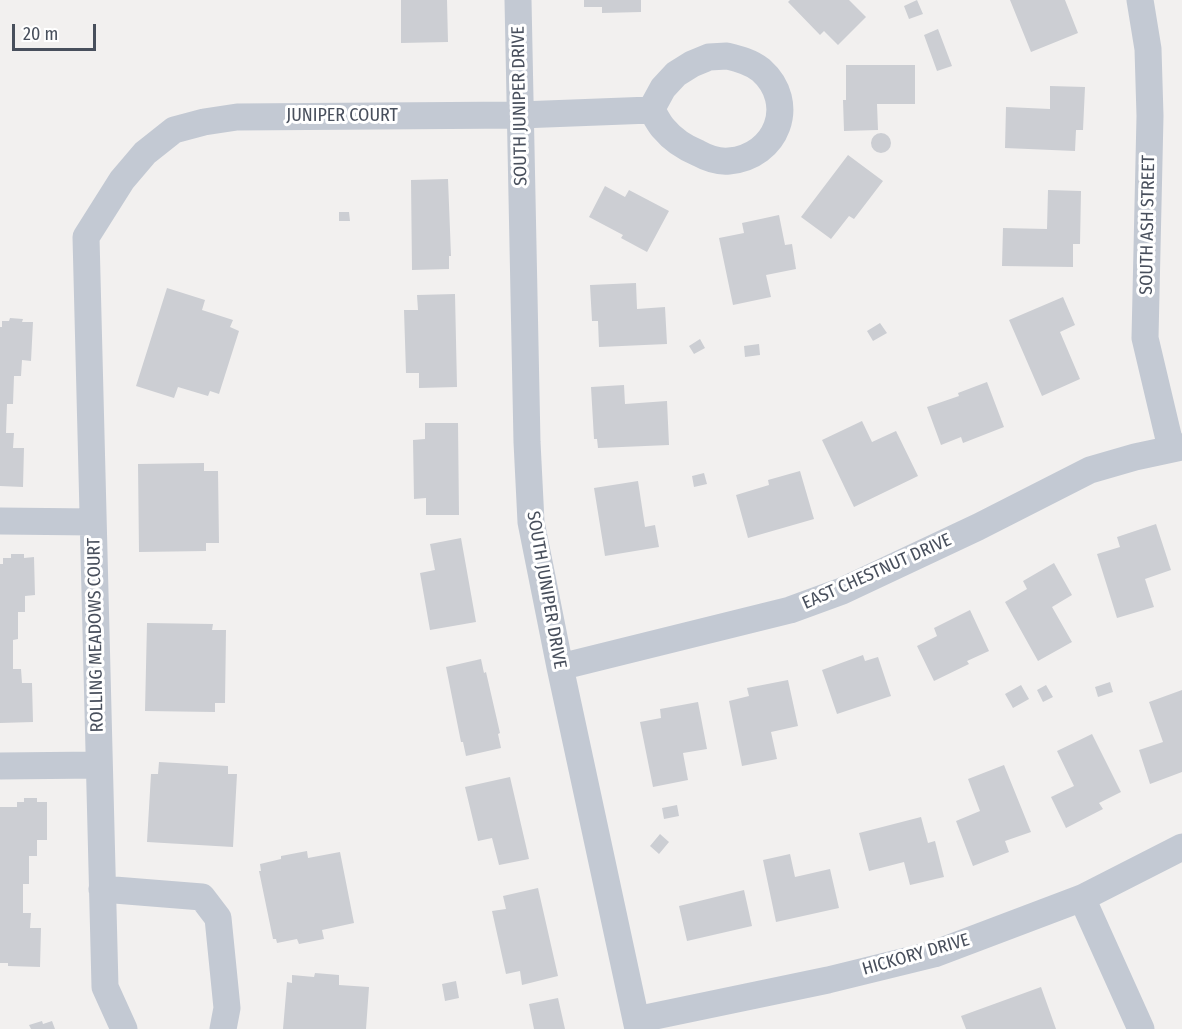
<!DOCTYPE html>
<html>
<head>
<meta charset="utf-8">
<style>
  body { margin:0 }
  #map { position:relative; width:1182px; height:1029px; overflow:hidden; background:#f2f0ef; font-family:"Fira Sans Condensed",sans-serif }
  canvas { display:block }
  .scale { position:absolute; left:12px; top:24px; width:84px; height:27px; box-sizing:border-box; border:3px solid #484f5c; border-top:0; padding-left:8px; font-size:18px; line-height:21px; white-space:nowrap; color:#484f5c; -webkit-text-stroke:4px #fff; paint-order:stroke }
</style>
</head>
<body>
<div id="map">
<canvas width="1182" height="1029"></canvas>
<div class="scale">20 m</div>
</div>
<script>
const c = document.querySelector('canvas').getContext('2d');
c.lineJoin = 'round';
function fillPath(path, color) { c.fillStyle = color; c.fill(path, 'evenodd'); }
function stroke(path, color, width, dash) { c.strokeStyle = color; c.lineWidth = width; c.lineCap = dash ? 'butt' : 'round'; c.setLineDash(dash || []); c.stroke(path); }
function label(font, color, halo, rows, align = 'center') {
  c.font = font + ' "Fira Sans Condensed",sans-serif'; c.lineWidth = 6; c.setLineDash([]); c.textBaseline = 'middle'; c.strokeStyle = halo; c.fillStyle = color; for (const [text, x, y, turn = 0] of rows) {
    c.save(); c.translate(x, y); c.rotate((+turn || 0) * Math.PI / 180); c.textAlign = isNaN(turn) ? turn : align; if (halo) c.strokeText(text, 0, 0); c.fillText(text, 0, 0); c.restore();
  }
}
const building = new Path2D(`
  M401,0H447L448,42L401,43Z
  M584,0H641V12L602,13V7H584Z
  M790,0H849L866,17L838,45L824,31L820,35L788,2Z
  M917,0L923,14L909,19L904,6Z
  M1010,0H1065L1078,33L1031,52Z
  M938,29L952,66L937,71L924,35Z
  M846,65H915V104H877L878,130L844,131L843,100H846Z
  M1050,86L1085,87L1083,130H1076L1075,151L1005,148L1006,107L1050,109Z
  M871 143a10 10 0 1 1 20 0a10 10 0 1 1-20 0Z
  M848,155L883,181L854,219L849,216L831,239L801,217Z
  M448,179L451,256H449V269L412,270L411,180Z
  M605,186L625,197L629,190L669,211L647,252L621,238L623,235L589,217Z
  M1048,190L1081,191L1080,244H1073V267L1002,266L1003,228L1047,229Z
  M339,212H349L350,221H339Z
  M779,215L785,245L792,244L796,269L766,275L771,297L733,305L719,238L744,233L742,223Z
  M636,283L637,309L665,307L667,344L599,347L598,321H592L590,285Z
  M167,288L205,300L202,310L233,320L230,327L239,331L219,394L210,391L208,396L178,387L174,398L136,386Z
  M455,294L457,387L419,388V373H406L404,310H418L417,295Z
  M1063,297L1075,325L1060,332L1080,379L1042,396L1009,320Z
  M10,318L23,319L22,322H33L31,361L22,360L21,376H14L13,404H7L6,433H14L13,448H24L23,487L0,486V327H2V321H9Z
  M880,323L887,333L873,341L867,331Z
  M700,339L705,348L694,354L689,346Z
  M759,344L760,355L745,357L744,346Z
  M987,382L1004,427L963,443L961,437L941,445L927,407L959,396L958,393Z
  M624,385L625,404L667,401L669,445L598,448L597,439H594L591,387Z
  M862,421L872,442L896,431L918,476L854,507L822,440Z
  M425,423H458L459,515H426V498L414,499L413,440L425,439Z
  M204,463V471H218L219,543H206V551L139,552L138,464Z
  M800,471L814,519L748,538L736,495L769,485L768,480Z
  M704,473L707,484L694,487L692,476Z
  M638,481L645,527L655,525L659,547L605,556L594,488Z
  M1156,524L1171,570L1145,579L1154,607L1117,618L1097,554L1120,547L1117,537Z
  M461,538L476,622L430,630L420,573L435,570L430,544Z
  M11,554H24V558L34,557L35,595L25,596V612H18V639L13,640V669H21L22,683H32L33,722L0,723V564H3V558H11Z
  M1054,563L1072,595L1052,607L1072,642L1038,661L1005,602L1027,589L1023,581Z
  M970,610L989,651L967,661L969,664L934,681L917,646L937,636L934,628Z
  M147,623L213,624L212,630H226L225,703H215V712L145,711Z
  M863,655L865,661L878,657L891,696L837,714L822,670Z
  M481,659L484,673L486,672L500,733L498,734L501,748L466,756L463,742H461L446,667Z
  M788,680L798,726L771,732L777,759L742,766L729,701L749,696L747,688Z
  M1110,682L1113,692L1098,697L1095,687Z
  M1021,685L1029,699L1013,708L1005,694Z
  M1046,685L1053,697L1043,702L1037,690Z
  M1182,690V772L1150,784L1139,750L1163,742L1149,702Z
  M698,702L707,749L683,753L688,780L653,787L640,722L661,718L660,709Z
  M1092,734L1121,792L1099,803L1103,809L1066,828L1051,797L1074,786L1057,751Z
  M159,762L228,766V774H237L233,847L147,842L151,774H158Z
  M1004,765L1031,832L1005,841L1009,852L973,866L956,821L980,811L968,779Z
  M510,777L529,859L499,865L492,838L478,841L465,787Z
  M24,798H37V802H47V840H37V856H29V884H23V913H31L30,928H41L40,967L8,966V963H0V807H17V802H24Z
  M677,805L679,816L664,819L662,808Z
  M921,817L928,843L935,841L944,877L910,885L904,862L869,871L859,833Z
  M660,834L669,842L659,854L650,846Z
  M307,851L308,858L340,852L354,923L322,930L324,939L299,944L297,939L277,943L276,939H273L259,871H261L260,864L281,859V856Z
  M790,854L795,877L830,869L839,908L776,922L763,860Z
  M538,888L558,976L522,985L520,971L506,974L492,911L506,909L503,896Z
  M744,890L752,926L687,941L679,906Z
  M315,973L339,975V985L369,987L366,1029H283L287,982L292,983V975L314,977Z
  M456,981L459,998L445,1001L442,984Z
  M1041,987L1056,1029H966L961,1016Z
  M558,998L565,1029H534L529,1004Z
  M42,1021L43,1024L52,1021L55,1029H31L29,1025Z`);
const minor = new Path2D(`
  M518,0L527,442L531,522L560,667L638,1029
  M1140,0L1148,49L1150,116L1145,338L1171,448
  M727,56C739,59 751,62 761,70C798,103 777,157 729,161C718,162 707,158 698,153C686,148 673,140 664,129C659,124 656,116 651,110L663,88L676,74L692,64L709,57Z
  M0,521L93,522
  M560,667L790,610L842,591L978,527L1090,470L1135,457L1182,447
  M0,766L99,765
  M102,889L202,897L218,918L227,1008L223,1029
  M1082,898L1141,1029
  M636,1020L828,980L934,954L1082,898L1182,847
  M124,1029L105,987L86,237L122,180L145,153L174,130L204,122L237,117L520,115L651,110`);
const streetNames = [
  ["SOUTH JUNIPER DRIVE",520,106,-91],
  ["JUNIPER COURT",342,116],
  ["SOUTH ASH STREET",1148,225,-89],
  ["EAST CHESTNUT DRIVE",877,572,-24],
  ["SOUTH JUNIPER DRIVE",546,590,80],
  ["ROLLING MEADOWS COURT",96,635,-91],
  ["HICKORY DRIVE",916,955,-16]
];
fillPath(building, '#ccced3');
stroke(minor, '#c3c9d3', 27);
label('18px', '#484f5c', '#fff', streetNames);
</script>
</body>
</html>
